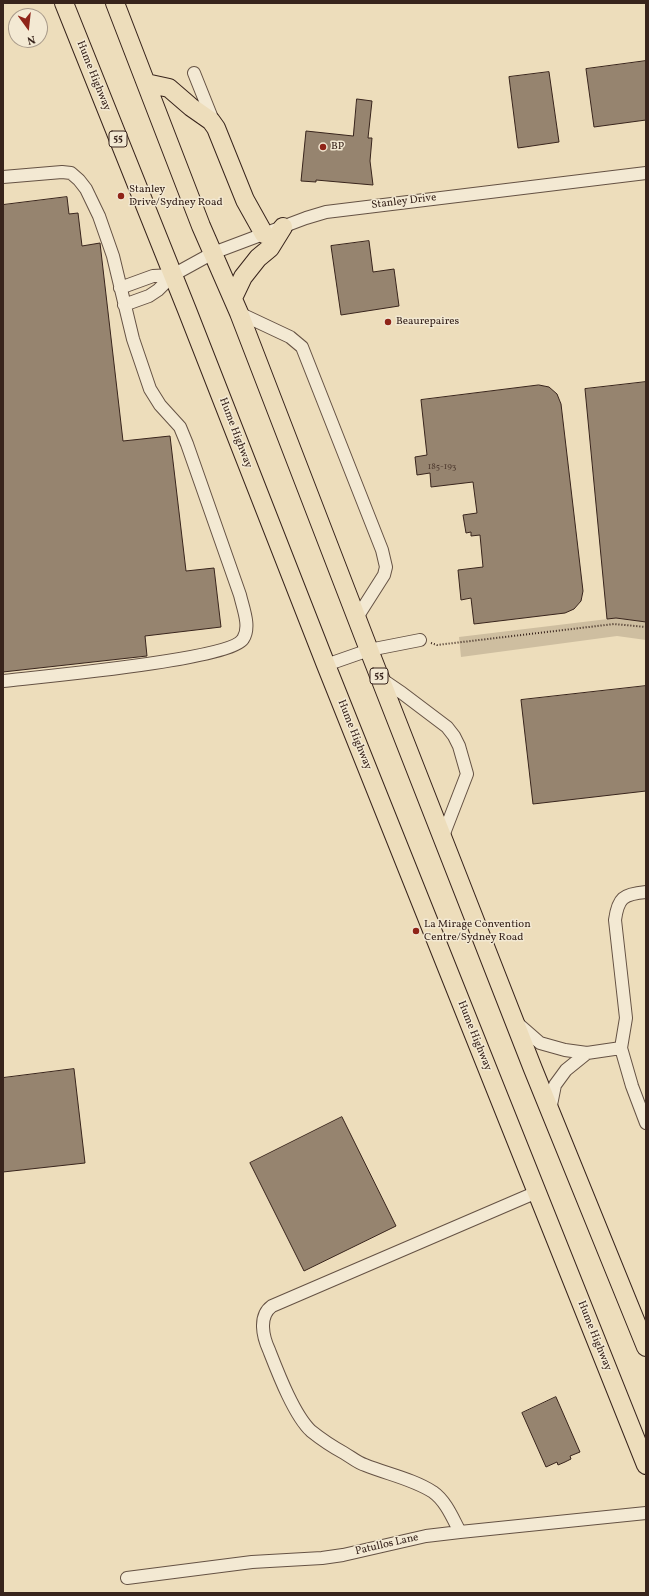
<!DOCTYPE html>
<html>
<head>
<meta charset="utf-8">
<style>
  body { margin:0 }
  #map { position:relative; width:649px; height:1596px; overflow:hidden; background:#edddbb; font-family:Vollkorn,serif }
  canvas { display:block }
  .frame { position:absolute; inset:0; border:4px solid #38241c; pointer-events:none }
  .north { position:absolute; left:8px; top:8px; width:40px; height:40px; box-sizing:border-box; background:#f3e9d3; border:1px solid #a89a8a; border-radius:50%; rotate:165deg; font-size:11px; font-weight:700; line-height:16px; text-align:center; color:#38241c }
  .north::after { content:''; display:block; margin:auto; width:14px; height:18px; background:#8f2418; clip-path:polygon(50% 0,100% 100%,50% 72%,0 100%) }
</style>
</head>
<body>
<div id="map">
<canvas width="649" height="1596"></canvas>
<div class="frame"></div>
<div class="north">N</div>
</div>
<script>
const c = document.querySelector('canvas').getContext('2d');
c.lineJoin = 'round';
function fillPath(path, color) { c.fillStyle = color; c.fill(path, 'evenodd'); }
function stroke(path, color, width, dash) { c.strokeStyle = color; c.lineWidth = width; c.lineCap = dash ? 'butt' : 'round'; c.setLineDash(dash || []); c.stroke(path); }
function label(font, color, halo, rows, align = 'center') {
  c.font = font + ' Vollkorn,serif'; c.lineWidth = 3; c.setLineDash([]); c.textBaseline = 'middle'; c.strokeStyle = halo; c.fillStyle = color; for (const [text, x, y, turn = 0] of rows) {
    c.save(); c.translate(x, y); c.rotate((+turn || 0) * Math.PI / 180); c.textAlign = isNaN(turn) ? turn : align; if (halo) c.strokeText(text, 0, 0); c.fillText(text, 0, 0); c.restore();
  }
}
const green = new Path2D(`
  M616,618L646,622V640L617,636L461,657L459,637Z`);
const building = new Path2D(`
  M646,61V120L594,127L586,69Z
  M549,72L559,142L518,148L509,77Z
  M357,99L372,101L368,138H372L370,161L373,185L316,180V182L301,181L306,131L353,136Z
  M67,197L69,214L78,213L82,246L100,243L123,441L170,436L186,571L214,568L221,627L145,636L147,656L3,672V205Z
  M369,241L373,272L394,269L399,306L341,315L331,246Z
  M646,382V622L616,618L607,619L585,389Z
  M539,385L549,387L557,394L561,404L583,591L581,601L574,609L565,613L474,624L471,598L461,600L458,570L483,567L480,535L471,536V532L466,533L463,515L477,513L473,482L431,487L430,473L417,475L415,457L427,455L421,400Z
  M646,686V791L533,804L521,700Z
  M74,1069L85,1163L3,1172V1078Z
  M342,1117L396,1226L304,1271L250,1163Z
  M556,1397L580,1452L570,1456L571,1459L565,1462L558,1465L557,1462L546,1467L522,1413Z`);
const path = new Path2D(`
  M431,643L437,645L614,624L646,627`);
const minor = new Path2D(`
  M194,73L214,123
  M3,177L62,172L71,173L79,180L86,189L99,216L113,256L133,339L150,389L160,405L180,427L187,444L240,595C243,608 251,627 243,639C230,660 37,677 3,681
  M120,288L153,276L173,275
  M124,305L149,296L158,290L173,275L213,253L306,218L326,212L646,173
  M239,313L290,337L302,347L382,550L386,567L384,575L356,619
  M326,665L369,650L420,640
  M380,678L402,693L447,727L454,736L459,746L467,774L443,836
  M646,892C623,894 618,898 615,920L626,1018L621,1048L632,1086L646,1123
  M516,1022L540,1043L565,1050L587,1053L621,1048
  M550,1110L555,1085L566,1070L587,1053
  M460,1532C453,1519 446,1501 433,1492C413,1479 387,1474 365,1465C358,1463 351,1457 344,1453C333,1447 321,1439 311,1431C294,1415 278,1373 269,1350C263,1337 258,1316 272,1306L537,1192
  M127,1578L252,1562L322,1558L343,1555L426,1536L460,1532L646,1513`);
const highway = new Path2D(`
  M64,3L187,310L326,665L646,1465
  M115,3L201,226L239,313L369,650L533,1069L646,1347
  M146,83L169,88L191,107L211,121L216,128L245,200L264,234
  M233,298L243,277L258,258L270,248L283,227`);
const markers = [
  [323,147,4,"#8f2418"],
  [121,196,4,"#8f2418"],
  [388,322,4,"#8f2418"],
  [416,931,4,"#8f2418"]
];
const numberNames = [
  ["185-193",442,467]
];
const shields = [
  [118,139,18],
  [379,676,18]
];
const shieldNames = [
  ["55",118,139],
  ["55",379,676]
];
const streetNames = [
  ["Hume Highway",93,76,68],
  ["Stanley Drive",404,202,-7],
  ["Hume Highway",235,433,69],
  ["Hume Highway",354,735,68],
  ["Hume Highway",474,1036,68],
  ["Hume Highway",594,1336,68],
  ["Patullos Lane",387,1545,-13]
];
const poiNames = [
  ["BP",331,147],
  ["Stanley",129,190],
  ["Drive/Sydney Road",129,203],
  ["Beaurepaires",396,322],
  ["La Mirage Convention",424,925],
  ["Centre/Sydney Road",424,938]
];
fillPath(green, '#cebea0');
fillPath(building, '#96846f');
stroke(building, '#38241c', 1);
stroke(minor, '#655244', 14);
stroke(highway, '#38241c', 20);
stroke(path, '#38241c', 2, [1, 2]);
stroke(minor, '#f3e9d3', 12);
stroke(highway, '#edddbb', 18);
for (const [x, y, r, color] of markers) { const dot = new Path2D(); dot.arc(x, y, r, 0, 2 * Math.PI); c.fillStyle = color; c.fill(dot); stroke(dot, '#f3e9d3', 1.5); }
label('9px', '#503c31', null, numberNames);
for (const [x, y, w] of shields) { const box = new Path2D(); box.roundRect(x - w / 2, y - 8, w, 16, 3); c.fillStyle = '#f3e9d3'; c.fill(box); stroke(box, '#38241c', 1); }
label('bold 10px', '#38241c', null, shieldNames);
label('11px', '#38241c', '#f3e9d3', streetNames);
label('11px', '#38241c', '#f3e9d3', poiNames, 'left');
</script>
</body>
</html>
